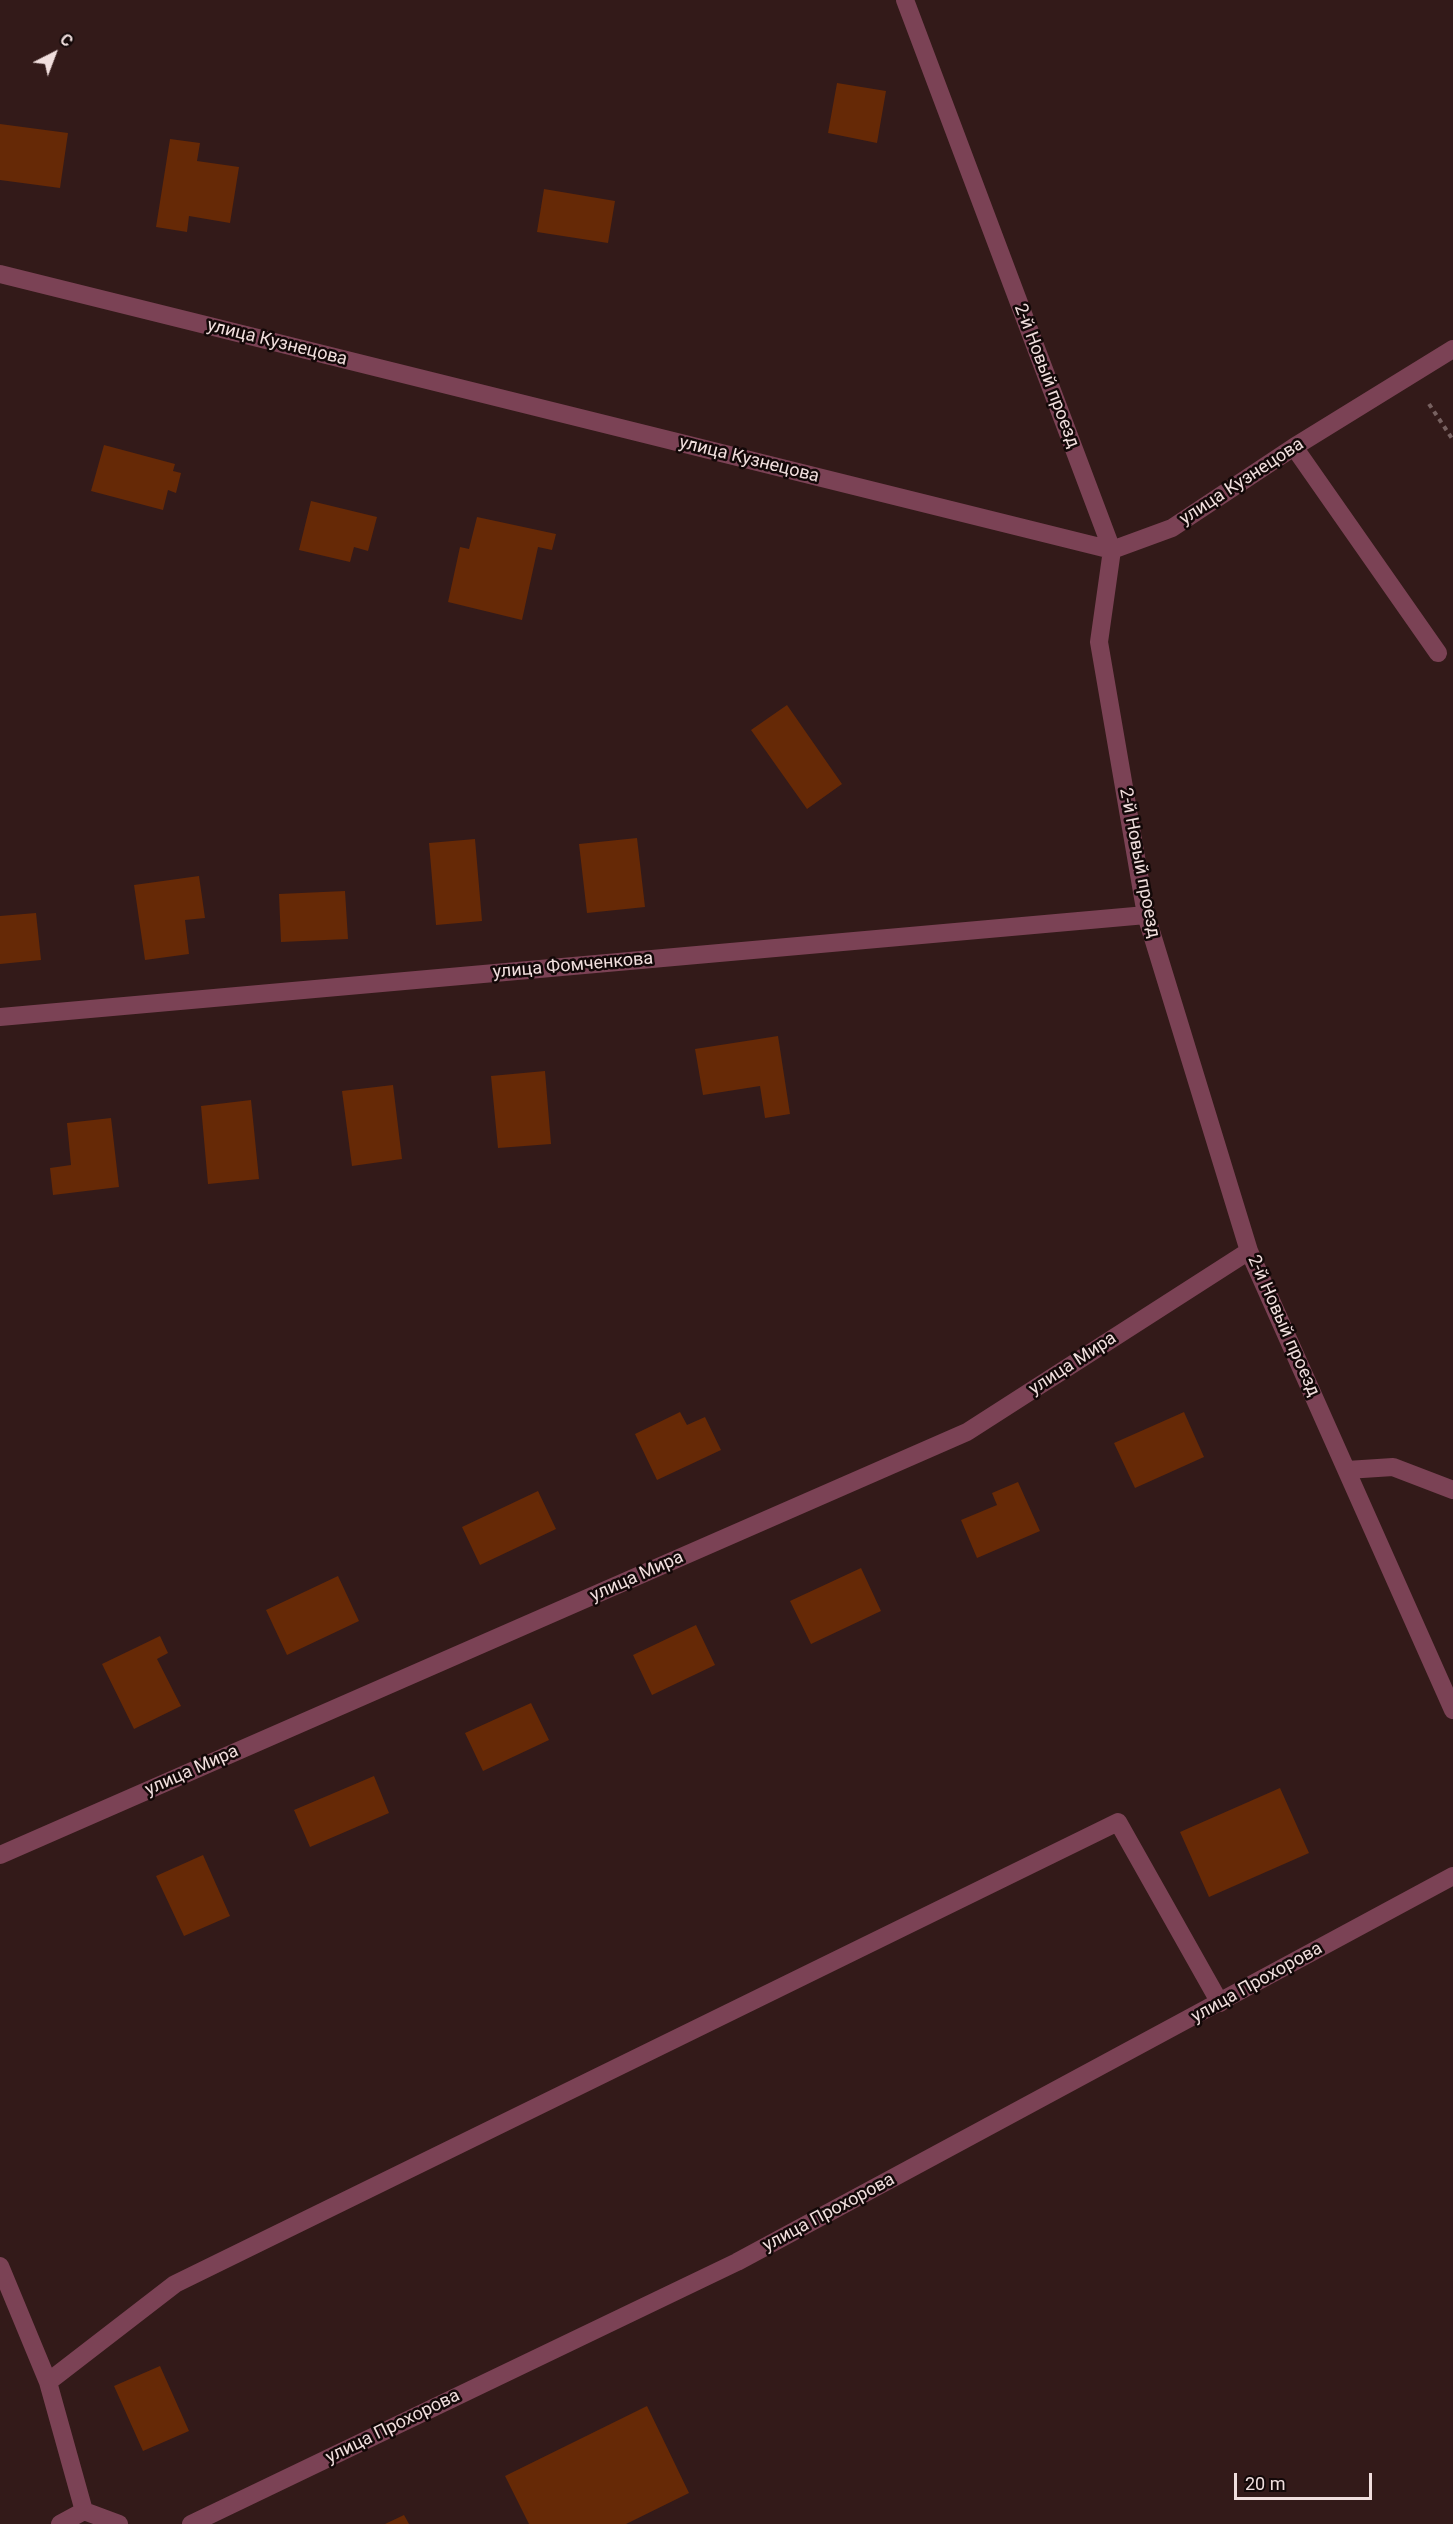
<!DOCTYPE html>
<html>
<head>
<meta charset="utf-8">
<style>
  body { margin:0 }
  #map { position:relative; width:1453px; height:2524px; overflow:hidden; background:#331a19; font-family:Roboto,sans-serif }
  canvas { display:block }
  .north { position:absolute; left:24px; top:24px; width:60px; height:60px; -webkit-text-stroke:4px #130808; paint-order:stroke; rotate:42deg; font-size:16px; font-weight:700; line-height:24px; text-align:center; color:#f0dedd }
  .north::after { content:''; display:block; margin:auto; width:21px; height:27px; background:#f0dedd; clip-path:polygon(50% 0,100% 100%,50% 72%,0 100%) }
  .scale { position:absolute; left:1234px; top:2473px; width:138px; height:27px; box-sizing:border-box; border:3px solid #f0dedd; border-top:0; padding-left:8px; font-size:18px; line-height:21px; white-space:nowrap; color:#f0dedd; -webkit-text-stroke:4px #130808; paint-order:stroke }
</style>
</head>
<body>
<div id="map">
<canvas width="1453" height="2524"></canvas>
<div class="north">С</div>
<div class="scale">20 m</div>
</div>
<script>
const c = document.querySelector('canvas').getContext('2d');
c.lineJoin = 'round';
function fillPath(path, color) { c.fillStyle = color; c.fill(path, 'evenodd'); }
function stroke(path, color, width, dash) { c.strokeStyle = color; c.lineWidth = width; c.lineCap = dash ? 'butt' : 'round'; c.setLineDash(dash || []); c.stroke(path); }
function label(font, color, halo, rows, align = 'center') {
  c.font = font + ' Roboto,sans-serif'; c.lineWidth = 5; c.setLineDash([]); c.textBaseline = 'middle'; c.strokeStyle = halo; c.fillStyle = color; for (const [text, x, y, turn = 0] of rows) {
    c.save(); c.translate(x, y); c.rotate((+turn || 0) * Math.PI / 180); c.textAlign = isNaN(turn) ? turn : align; if (halo) c.strokeText(text, 0, 0); c.fillText(text, 0, 0); c.restore();
  }
}
const building = new Path2D(`
  M837,83L886,91L877,143L828,133Z
  M0,124L68,133L60,188L0,180Z
  M170,139L200,143L197,161L239,167L230,223L189,216L187,232L156,227Z
  M544,189L615,201L608,243L537,232Z
  M104,445L175,464L173,471L181,473L176,493L168,490L163,510L91,491Z
  M311,501L377,517L368,551L354,547L350,562L299,550Z
  M477,517L556,534L552,550L538,547L522,620L448,602L460,547L469,549Z
  M787,705L842,784L807,809L751,730Z
  M637,838L645,907L587,913L579,844Z
  M475,839L482,921L436,925L429,843Z
  M199,876L205,918L185,920L189,954L145,960L134,885Z
  M345,891L348,939L281,942L279,894Z
  M36,913L41,960L0,964V916Z
  M778,1036L790,1114L765,1118L760,1086L703,1095L695,1049Z
  M545,1071L551,1144L498,1148L491,1076Z
  M393,1085L402,1159L352,1166L342,1091Z
  M251,1100L259,1179L208,1184L201,1106Z
  M111,1118L119,1187L53,1195L50,1168L71,1165L67,1123Z
  M680,1412L687,1425L705,1417L721,1450L657,1480L635,1434Z
  M1184,1412L1204,1457L1135,1488L1114,1443Z
  M1018,1482L1040,1531L977,1558L961,1520L997,1505L992,1493Z
  M538,1491L556,1529L480,1565L462,1527Z
  M861,1568L881,1611L811,1644L790,1601Z
  M338,1576L359,1621L287,1655L266,1610Z
  M696,1625L715,1665L652,1695L633,1655Z
  M160,1636L168,1653L157,1659L181,1706L134,1729L102,1664Z
  M531,1703L549,1740L483,1771L465,1733Z
  M374,1776L389,1813L310,1847L294,1810Z
  M1280,1788L1309,1853L1209,1897L1180,1832Z
  M203,1855L230,1916L184,1936L156,1876Z
  M160,2366L189,2431L143,2451L114,2386Z
  M647,2406L689,2493L626,2524H529L505,2476Z
  M404,2515L409,2524H385Z`);
const path = new Path2D(`
  M1429,404L1453,440`);
const minor = new Path2D(`
  M905,0L1112,550L1099,642L1146,915L1249,1251L1453,1710
  M0,274L1112,550L1172,528L1294,447L1453,349
  M1294,447L1438,653
  M0,1017L1146,915
  M1347,1470L1393,1467L1453,1490
  M0,1855L967,1432L1249,1251
  M0,2266L48,2382L84,2511
  M48,2382L175,2284L1118,1822L1220,2003
  M60,2524L84,2511L119,2524
  M191,2524L737,2262L1453,1876`);
const streetNames = [
  ["улица Кузнецова",277,343,14],
  ["2-й Новый проезд",1046,376,69],
  ["улица Кузнецова",749,460,14],
  ["улица Кузнецова",1242,482,-33],
  ["2-й Новый проезд",1139,863,79],
  ["улица Фомченкова",573,966,-5],
  ["2-й Новый проезд",1283,1326,66],
  ["улица Мира",1073,1364,-33],
  ["улица Мира",637,1577,-24],
  ["улица Мира",192,1771,-24],
  ["улица Прохорова",1257,1983,-29],
  ["улица Прохорова",829,2213,-28],
  ["улица Прохорова",393,2427,-26]
];
fillPath(building, '#662906');
stroke(path, '#776160', 4, [4.5, 4.5]);
stroke(minor, '#7b4255', 18);
label('18px', '#f0dedd', '#130808', streetNames);
</script>
</body>
</html>
